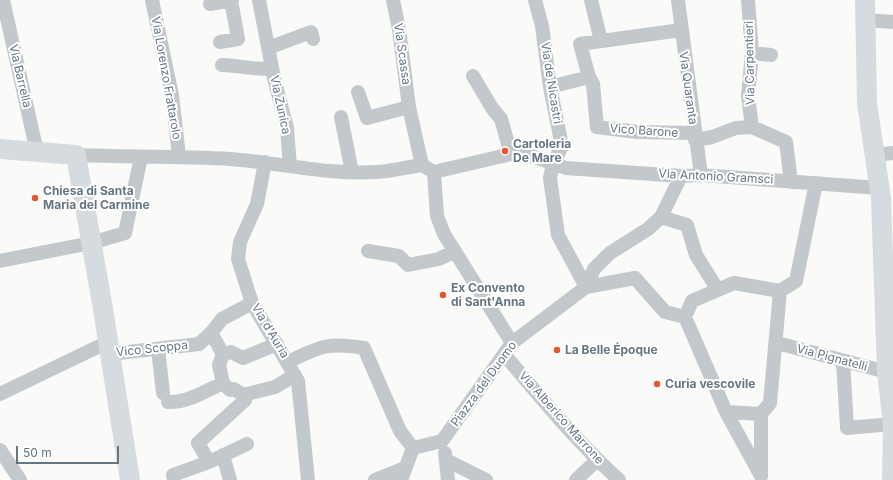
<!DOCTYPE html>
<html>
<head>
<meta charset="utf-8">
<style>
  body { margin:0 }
  #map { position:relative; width:893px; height:480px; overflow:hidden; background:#fafaf8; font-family:Inter,sans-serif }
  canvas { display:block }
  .scale { position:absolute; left:16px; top:446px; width:103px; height:18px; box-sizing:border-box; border:2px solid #657683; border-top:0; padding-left:5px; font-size:12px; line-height:14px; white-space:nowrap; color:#657683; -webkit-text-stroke:3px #fff; paint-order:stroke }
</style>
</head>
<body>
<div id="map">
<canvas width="893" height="480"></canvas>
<div class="scale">50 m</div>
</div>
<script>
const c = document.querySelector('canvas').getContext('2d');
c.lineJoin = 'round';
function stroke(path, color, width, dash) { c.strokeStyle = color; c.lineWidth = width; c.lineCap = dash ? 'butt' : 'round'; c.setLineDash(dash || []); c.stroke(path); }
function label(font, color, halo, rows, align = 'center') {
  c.font = font + ' Inter,sans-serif'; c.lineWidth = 4; c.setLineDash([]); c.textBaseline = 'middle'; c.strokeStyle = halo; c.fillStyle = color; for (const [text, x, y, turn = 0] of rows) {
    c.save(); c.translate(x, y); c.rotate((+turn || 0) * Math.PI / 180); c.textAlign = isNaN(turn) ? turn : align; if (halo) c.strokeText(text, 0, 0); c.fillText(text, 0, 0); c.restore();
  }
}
const street = new Path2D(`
  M3,0L37,152
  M152,0L172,95L179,156
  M259,0L274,78L287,128L290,166
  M393,0L399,29L409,107L422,165
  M535,0L542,26L550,87L562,146L553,164L550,178L558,235L586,287
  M591,0L601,41
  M678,0L701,175
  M748,0L752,53L748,96L752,127
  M210,4L232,0
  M866,20L893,22
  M220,42L238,39L231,0
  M268,48L311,32L313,39
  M752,53L771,55
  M222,65C239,65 255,71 272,68
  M473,76L492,108L501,119L511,154
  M589,77L593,84L597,127L637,132L694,133
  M550,87L589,77L580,44L681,30
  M358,92L367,118L409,107
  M341,117L352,172
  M695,140L712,137L736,128L752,127L786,142L791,182
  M76,155C128,157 179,156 231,159C280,163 328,175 377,172C392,171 407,167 422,165
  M875,155L893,153
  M265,162L257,204L240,242L238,259L252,303L298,381L308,480
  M422,165L434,172L511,154L535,157L566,168L681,176L701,175L880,188
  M434,172L437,216L444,234L512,343
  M661,217L687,225L696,255L718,290
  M368,251L399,256L408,265L439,259L455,251
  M0,261L91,243L125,233L141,157
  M586,287L594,269L610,253L648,229L661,217L681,176
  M780,291L796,281L816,183
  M685,317L726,412L761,476
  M685,317L692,301L734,283L780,291
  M211,333L223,354
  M777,343L887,372
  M158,349L163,393
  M110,354L199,344L211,333L222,319L252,303
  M223,354L231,352L243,358L277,344
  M504,354C541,398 577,442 619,480
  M843,361L847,428L893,424
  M288,362C320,346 329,342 364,348L400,431L413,448
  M223,383L230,390L234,389L243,395
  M0,394L108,342
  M168,402C187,403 206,391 223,383L219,365L223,354
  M726,412L761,414V474
  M761,414L770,403L780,291
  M442,441L512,343L586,287L635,278L665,312L685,317
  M0,450L20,480
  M445,453L448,480
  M223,455L230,480
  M446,460L486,480
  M209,462L247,444
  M174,480L173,475L209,462L198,443L245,400L243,395L275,387L295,375
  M375,480L405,468
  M401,480L413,448L442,441
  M576,480L597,460`);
const secondary = new Path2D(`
  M865,0L867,103L881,198L887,372L893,424L892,480
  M0,149L76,155L102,303L130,480`);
const markers = [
  [505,151,4,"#e4572e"],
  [35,198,4,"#e4572e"],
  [443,295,4,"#e4572e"],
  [557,350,4,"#e4572e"],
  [657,384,4,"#e4572e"]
];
const streetNames = [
  ["Via Scassa",402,54,82],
  ["Via Carpentieri",750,63,-91],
  ["Via Barrella",20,76,77],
  ["Via Lorenzo Frattarolo",166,78,80],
  ["Via de Nicastri",551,83,81],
  ["Via Quaranta",688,88,82],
  ["Via Zunica",280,105,78],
  ["Vico Barone",644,131,4],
  ["Via Antonio Gramsci",716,177,3],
  ["Via d'Auria",270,331,59],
  ["Vico Scoppa",152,349,-6],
  ["Via Pignatelli",832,358,15],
  ["Piazza del Duomo",484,384,-54],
  ["Via Alberico Marrone",561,418,48]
];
const poiNames = [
  ["Cartoleria",513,144],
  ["De Mare",513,158],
  ["Chiesa di Santa",43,191],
  ["Maria del Carmine",43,205],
  ["Ex Convento",451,288],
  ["di Sant'Anna",451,302],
  ["La Belle Époque",565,350],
  ["Curia vescovile",665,384]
];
stroke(street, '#c3c8cc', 14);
stroke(secondary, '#d6dbdf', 20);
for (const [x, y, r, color] of markers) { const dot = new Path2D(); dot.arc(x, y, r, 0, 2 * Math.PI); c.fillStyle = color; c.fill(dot); stroke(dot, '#fff', 1.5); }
label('12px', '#657683', '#fff', streetNames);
label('bold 12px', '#657683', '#fff', poiNames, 'left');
</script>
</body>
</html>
